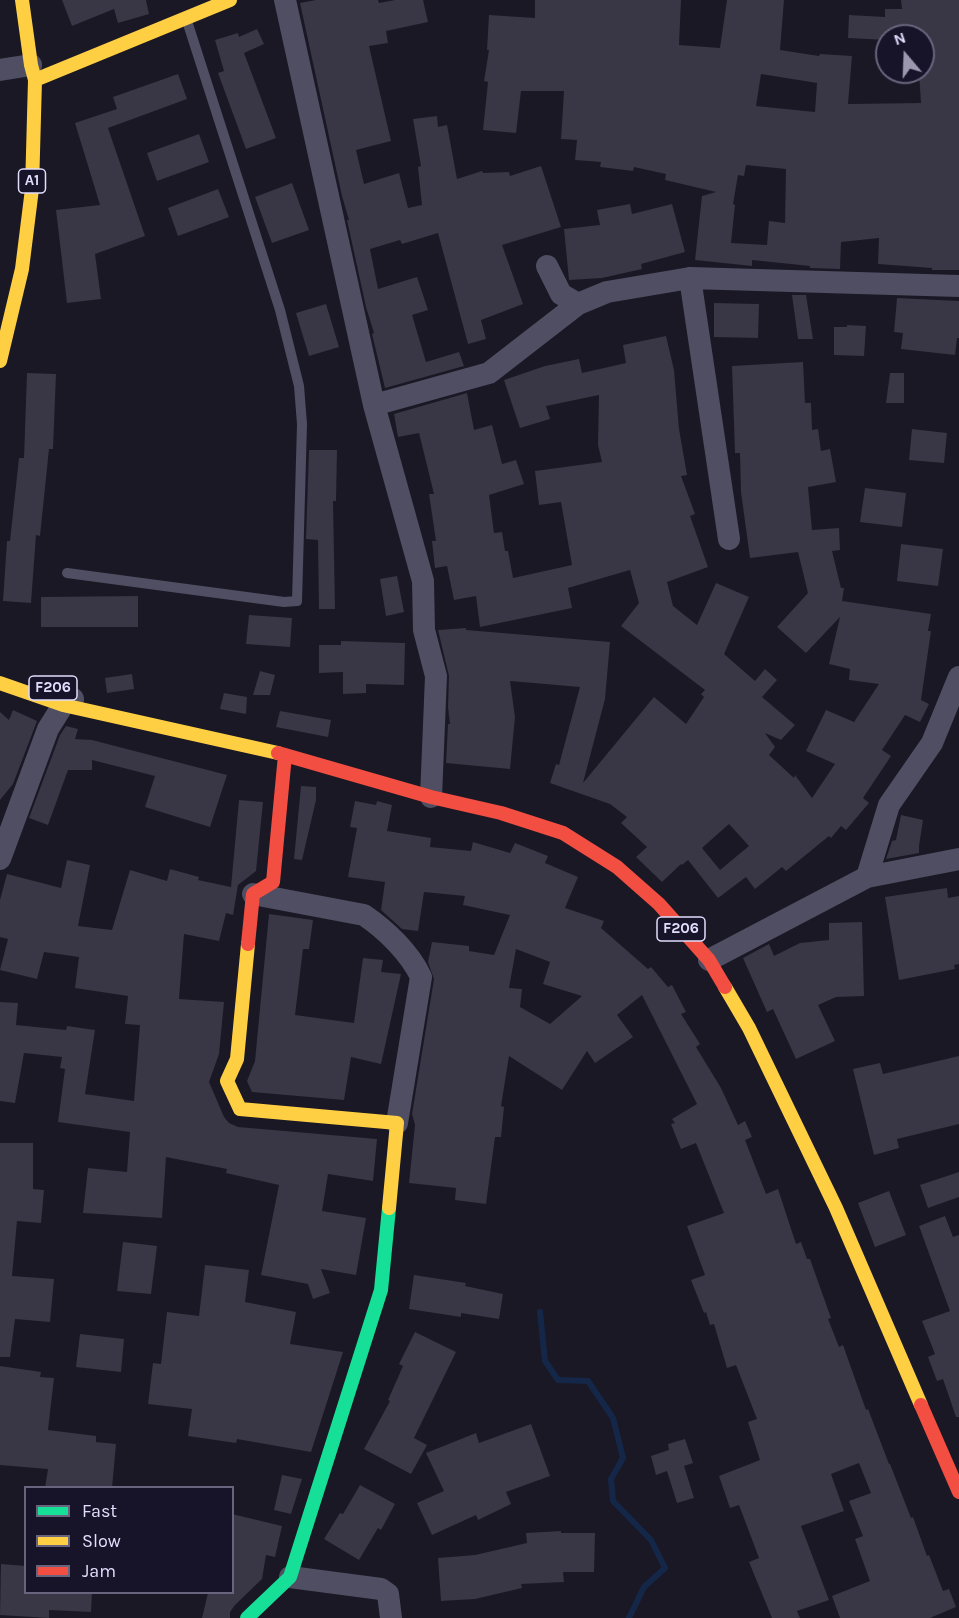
<!DOCTYPE html>
<html>
<head>
<meta charset="utf-8">
<style>
  body { margin:0 }
  #map { position:relative; width:959px; height:1618px; overflow:hidden; background:#1a1824; font-family:Karla,sans-serif }
  canvas { display:block }
  .legend { position:absolute; left:24px; top:1486px; width:210px; height:108px; box-sizing:border-box; background:#171329; border:2px solid #68647d; margin:0; padding:8px 10px; list-style:none; font-size:18px; color:#e1ddfc }
  .legend li { display:flex; align-items:center; gap:12px; height:30px }
  .legend b { width:30px; border:2px solid #68647d }
  .north { position:absolute; left:875px; top:24px; width:60px; height:60px; box-sizing:border-box; background:#171329; border:2px solid #68647d; border-radius:50%; rotate:341deg; font-size:16px; font-weight:700; line-height:24px; text-align:center; color:#e1ddfc }
  .north::after { content:''; display:block; margin:auto; width:21px; height:27px; background:#9b98b0; clip-path:polygon(50% 0,100% 100%,50% 72%,0 100%) }
</style>
</head>
<body>
<div id="map">
<canvas width="959" height="1618"></canvas>
<ul class="legend">
<li><b style="height:8px;background:#16e098"></b>Fast</li>
<li><b style="height:8px;background:#ffcf43"></b>Slow</li>
<li><b style="height:8px;background:#f24e42"></b>Jam</li>
</ul>
<div class="north">N</div>
</div>
<script>
const c = document.querySelector('canvas').getContext('2d');
c.lineJoin = 'round';
function stroke(path, color, width, dash) { c.strokeStyle = color; c.lineWidth = width; c.lineCap = dash ? 'butt' : 'round'; c.setLineDash(dash || []); c.stroke(path); }
function fillPath(path, color) { c.fillStyle = color; c.fill(path, 'evenodd'); }
function label(font, color, halo, rows, align = 'center') {
  c.font = font + ' Karla,sans-serif'; c.lineWidth = 4.5; c.setLineDash([]); c.textBaseline = 'middle'; c.strokeStyle = halo; c.fillStyle = color; for (const [text, x, y, turn = 0] of rows) {
    c.save(); c.translate(x, y); c.rotate((+turn || 0) * Math.PI / 180); c.textAlign = isNaN(turn) ? turn : align; if (halo) c.strokeText(text, 0, 0); c.fillText(text, 0, 0); c.restore();
  }
}
const stream = new Path2D(`
  M540,1312L545,1361L558,1380L588,1381L613,1418L623,1458L611,1479L613,1501L651,1540L665,1568L644,1587L629,1618`);
const building = new Path2D(`
  M62,0H146L149,14L118,23L114,9L72,26Z
  M316,0H378L379,3L395,0H423L428,22L386,31L388,43L369,46L391,141L356,150L364,184L399,173L408,208L422,205L418,167L421,166L413,119L437,116L438,127L447,125L457,179L482,171L483,173L509,172L510,176L541,166L561,227L502,245L523,304L481,320L486,339L468,344L438,233L402,244L400,240L370,249L378,289L417,277L428,310L412,315L426,362L459,352L464,366L385,388L372,334L374,333L366,307L347,220H349L342,196L300,3Z
  M535,0H681L679,45L720,48L727,0H784L780,50L819,56L820,54L852,56L848,104L921,103L919,72H923V36H887V40L848,38L849,15L885,17V9H902L901,0H959V270H932V268L878,264L879,238L841,242L840,269L810,268V266L752,260V266L695,260L702,196L716,192L665,180L666,174L634,167L633,171L600,167L601,162L575,160L577,140L561,139L564,91H521L516,133L483,130L488,82L484,81L489,50H487L489,15L535,18ZM761,74L817,83L815,112L756,106ZM746,165L786,169L785,223L769,221L767,245L731,243L735,205L733,204L738,175L744,176Z
  M257,29L264,44L244,53L276,138L246,149L218,73L224,71L215,40L238,33L239,37Z
  M178,74L187,99L108,128L145,236L95,254L101,299L67,303L56,210L100,205L75,123L117,109L113,97Z
  M199,134L209,162L157,181L147,153Z
  M292,183L309,230L272,243L255,197Z
  M218,189L229,217L178,236L168,208Z
  M630,204L632,214L672,204L685,252L641,264L642,269L602,278L569,280L564,229L600,225L597,210Z
  M792,295H806L813,339H798Z
  M897,298L959,301V338H957L955,355L901,349L903,333L894,332Z
  M714,303L759,304L758,338L714,337Z
  M326,304L339,347L309,356L296,313Z
  M847,325L866,326L864,356L834,355V327H847Z
  M666,336L674,370L679,429L687,475L681,476L695,514L690,516L708,567L667,582L673,606L697,625L716,583L749,597L724,654L755,681L765,669L777,680L762,697L795,725L781,740L765,733L775,747L769,755L794,778L795,775L812,798L835,764L806,751L826,710L854,722L879,684L849,680L850,669L829,664L840,617L806,653L777,627L808,593L798,552L750,558L741,492L740,453H735L732,366L803,362L805,403H811L812,430L818,429L821,451L830,449L836,482L808,487L812,530L839,528L840,550L832,551L841,588H844L842,601L931,614L928,631H931L921,700L929,704L920,722L905,715L882,750L891,756L863,798L869,803L846,830L841,826L831,838L829,836L786,871L782,867L755,889L746,877L718,898L688,860L682,865L681,864L662,882L636,857L647,847L621,823L627,817L610,804L550,783L556,764L559,765L580,687L510,681L515,717L510,769L446,763L448,724H450L448,707L449,676L438,630L466,628V630L610,642L605,699L583,783L654,697L686,724L704,697L701,694L705,690L621,626L639,603L630,570L568,588L572,608L480,627L476,596L454,600L447,566L435,568L432,541H436L429,494H434L419,433L398,437L394,414L467,393L474,430L492,425L502,464L516,460L524,484L489,495L494,533L502,532L505,551H508L513,578L572,565L561,502L539,505L535,471L602,462L598,445L599,395L546,406L550,419L520,428L504,380L545,366L579,359L582,373L626,363L623,345ZM729,824L749,846L720,870L702,848Z
  M27,373L56,374L53,449H49L40,536L36,535L31,603L3,601L7,541H10L19,458H24Z
  M890,373H904V403H886Z
  M912,429L947,433L944,463L909,460Z
  M309,450H337L336,501H333L335,609H319L318,540L306,539Z
  M865,488L906,493L902,527L860,522Z
  M901,544L943,549L938,586L897,581Z
  M397,576L404,612L386,616L380,579Z
  M138,596V627H41V597Z
  M249,615L292,618L290,647L246,644Z
  M341,641L405,643L404,685L366,684V693L343,694V672L319,673V645H341Z
  M260,671L275,675L270,695H253Z
  M132,674L134,689L107,693L105,678Z
  M224,693L247,697L246,714L220,709Z
  M13,710L37,721L13,784L0,800V712L9,720Z
  M280,711L331,720L328,737L276,727Z
  M66,726L78,729L75,739L92,740L227,775L210,827L145,807L155,776L92,760V770H68L48,825L29,818L60,735Z
  M301,786L316,787V800L302,860L294,859Z
  M239,800L263,802L256,871L238,885L233,915L226,913L219,941L184,934L179,999L224,1002L219,1054L209,1082L224,1117L229,1123L238,1127L377,1139L373,1181L328,1174L322,1211L366,1218L356,1275L321,1269L330,1293L313,1299L308,1284L261,1275L279,1185L226,1173L227,1169L166,1157L162,1218L83,1213L88,1168L127,1172L130,1132L58,1122L65,1069L60,1068L62,1057L24,1053L15,1103L0,1101V1002L18,1003L16,1025L66,1030L67,1026L95,1030L85,1094L134,1101L140,1025L125,1024L128,996L75,988L79,957L44,952L37,979L0,970L8,939L0,937V900L7,874L61,888L67,860L90,865L78,926L112,930L130,870L167,881L170,869L199,877L198,880L231,887Z
  M355,801L376,805L377,801L392,805L387,831L431,838L430,847L471,851L473,842L510,853L515,843L548,856L545,863L578,877L565,908L604,921L601,928L648,969L651,967L668,987L672,985L686,1012L681,1014L700,1044L696,1047L721,1088L738,1125L745,1121L752,1137L745,1140L766,1194L778,1189L796,1244L801,1242L807,1259H810L831,1318L828,1319L839,1347L843,1345L866,1410L868,1409L889,1464H890L911,1518L913,1517L927,1556L929,1555L943,1591L949,1589L956,1607L930,1618H840L832,1596L870,1581L855,1539L863,1536L849,1501L871,1493L859,1463L831,1474L844,1511L801,1526L829,1600L797,1611L800,1618H772L749,1562L759,1558L739,1505L730,1508L719,1476L760,1460L748,1422L757,1419L736,1365L727,1368L714,1324L710,1325L706,1312L704,1313L691,1280L705,1275L687,1226L724,1213L696,1143L681,1149L671,1124L675,1123L672,1119L697,1104L642,995L617,1015L633,1037L595,1063L587,1051L562,1090L509,1056L501,1106L504,1107L501,1137H495L486,1204L455,1200L456,1188L409,1183L415,1125L412,1114L434,979L428,962L432,942L469,946V951L494,955L510,915L463,905L465,896L424,892L418,931L402,929L381,910L385,882L348,877L357,828L350,827ZM516,949L550,962L543,984L582,996L550,1024L520,1007L522,989L509,988Z
  M901,815L923,820L919,846V853L886,859L892,841L896,840Z
  M947,888L948,898L959,896V964L954,965L955,969L899,980L885,897Z
  M269,914L313,920L309,949H303L295,1015L354,1023L363,958L383,960L381,972L401,974L381,1064L351,1057L344,1100L252,1092L247,1081L255,1061Z
  M862,922L864,996L836,997L818,1005L835,1041L796,1059L773,1009L767,1012L743,958L769,944L774,956L800,943L829,940V923Z
  M959,1056V1124L897,1139L899,1148L874,1155L853,1069L880,1063L883,1074Z
  M0,1143H33V1189L44,1190L41,1223L17,1221L12,1276L54,1279L50,1322L15,1319L10,1357H0Z
  M959,1172V1197L928,1208L920,1185Z
  M889,1191L906,1235L875,1247L858,1203Z
  M945,1216L953,1237L959,1235V1417H956L943,1379L937,1381L928,1357L935,1354L922,1321L950,1311L919,1226Z
  M123,1242L157,1246L151,1294L117,1291Z
  M205,1265L249,1270L245,1302L296,1312L290,1344L343,1352L311,1452L237,1439L236,1443L188,1436L192,1409L148,1404L153,1363L161,1364L167,1312L199,1316Z
  M414,1275L466,1283L465,1286L503,1294L499,1319L461,1313V1317L409,1309Z
  M415,1332L456,1352L414,1438L427,1445L411,1474L364,1449L390,1401L388,1400L403,1366L399,1364Z
  M80,1334L124,1339L121,1372L76,1367Z
  M0,1366L41,1372L40,1377L54,1378L48,1430L96,1436V1442L116,1444L112,1488H45L48,1469L0,1465Z
  M531,1424L550,1476L506,1492L511,1504L478,1520L476,1515L432,1535L417,1503L444,1491L426,1453L476,1433L479,1443Z
  M685,1439L693,1463L684,1466L694,1498L677,1503L667,1471L656,1475L651,1456L669,1450L668,1444Z
  M282,1475L302,1479L291,1514L274,1510Z
  M360,1485L395,1504L381,1530L378,1528L359,1560L324,1539L340,1513L343,1514Z
  M232,1514L282,1526L275,1557L266,1555L262,1579L235,1605L230,1612V1618H202L208,1593H232Z
  M561,1531V1533H595L594,1572H563L564,1582L521,1584L522,1588L475,1599L441,1601L438,1558L475,1555L527,1543L526,1533Z
  M1,1564L26,1566V1593H92L91,1612L49,1610V1618L0,1615Z`);
const lane = new Path2D(`
  M67,573L284,602L297,601L302,424L299,386L280,310L187,21`);
const street = new Path2D(`
  M285,0L374,405L423,581L424,630L436,676L431,797
  M0,70L31,65
  M547,266L561,294L578,304L607,292L690,278L959,286
  M690,278L729,539
  M374,405L489,373L578,304
  M0,859L48,729L63,705L73,699
  M867,877L889,805L932,743L959,677
  M253,894L364,915C386,930 410,953 421,977L397,1123
  M709,960L867,877L959,859
  M290,1577L381,1589L388,1594L391,1618`);
const fast = new Path2D(`
  M247,1618L290,1577L381,1290L389,1208`);
const slow = new Path2D(`
  M35,80L230,0
  M0,361L22,269L32,189L35,80L31,65L22,0
  M0,683L63,705L278,753
  M248,944L237,1059L227,1081L240,1109L397,1123L389,1208
  M725,987L749,1028L836,1208L921,1405`);
const jam = new Path2D(`
  M278,753L431,797L501,813L563,833L617,867L659,904L709,960L725,987
  M248,944L253,894L273,882L285,755
  M921,1405L959,1492`);
const shields = [
  [32,181,27],
  [53,688,48],
  [681,929,48]
];
const shieldNames = [
  ["A1",32,181],
  ["F206",53,688],
  ["F206",681,929]
];
stroke(stream, '#152748', 6);
fillPath(building, '#393645');
stroke(lane, '#4f4e63', 10);
stroke(street, '#4f4e63', 22);
stroke(fast, '#16e098', 14);
stroke(slow, '#ffcf43', 14);
stroke(jam, '#f24e42', 14);
for (const [x, y, w] of shields) { const box = new Path2D(); box.roundRect(x - w / 2, y - 12, w, 24, 4.5); c.fillStyle = '#171329'; c.fill(box); stroke(box, '#e1ddfc', 1.5); }
label('bold 15px', '#e1ddfc', null, shieldNames);
</script>
</body>
</html>
